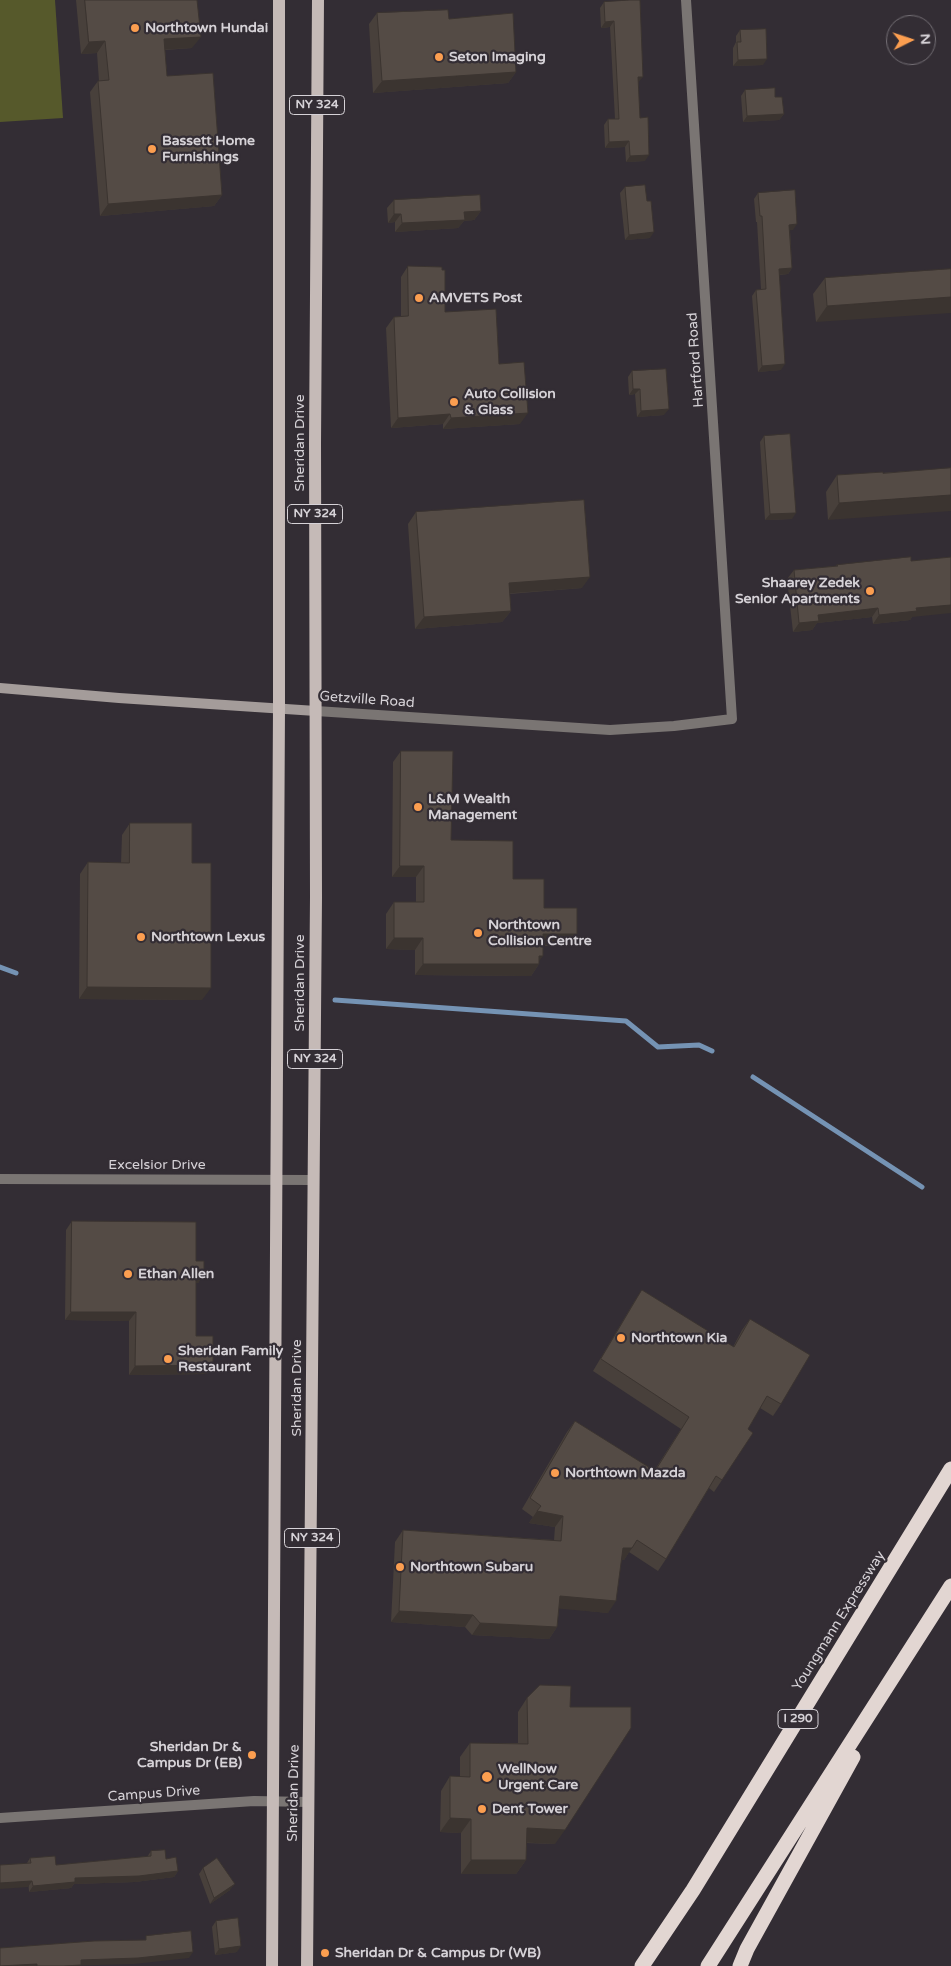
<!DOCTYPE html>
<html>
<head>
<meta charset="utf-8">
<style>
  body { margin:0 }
  #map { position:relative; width:951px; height:1966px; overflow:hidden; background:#332d34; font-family:"Varela Round",sans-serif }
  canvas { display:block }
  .north { position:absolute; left:886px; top:15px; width:50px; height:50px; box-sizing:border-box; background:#332d34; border:1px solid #746f75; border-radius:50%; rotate:86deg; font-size:14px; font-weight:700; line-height:20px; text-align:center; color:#d6d2d7 }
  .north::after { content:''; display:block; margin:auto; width:18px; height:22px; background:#fb9e50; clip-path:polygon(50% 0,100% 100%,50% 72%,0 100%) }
</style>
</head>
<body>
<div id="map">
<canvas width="951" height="1966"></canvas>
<div class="north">N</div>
</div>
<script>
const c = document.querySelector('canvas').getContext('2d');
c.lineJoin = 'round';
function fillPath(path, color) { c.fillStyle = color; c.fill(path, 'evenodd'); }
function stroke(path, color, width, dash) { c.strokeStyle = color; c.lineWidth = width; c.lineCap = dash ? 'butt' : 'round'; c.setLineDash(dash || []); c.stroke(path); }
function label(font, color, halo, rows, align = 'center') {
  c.font = font + ' "Varela Round",sans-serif'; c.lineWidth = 4.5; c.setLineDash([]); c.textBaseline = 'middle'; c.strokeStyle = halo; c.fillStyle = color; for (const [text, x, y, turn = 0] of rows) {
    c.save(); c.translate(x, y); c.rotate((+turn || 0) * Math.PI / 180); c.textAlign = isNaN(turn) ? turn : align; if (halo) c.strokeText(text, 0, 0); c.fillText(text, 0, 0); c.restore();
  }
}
const green = new Path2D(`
  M0,0H55L63,118L0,122Z`);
const stream = new Path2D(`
  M0,967L16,973
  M335,1000L626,1021L658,1047L699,1045L712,1051
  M753,1077L922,1187`);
const street = new Path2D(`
  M316,711L610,730L674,726L732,719L686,0
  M0,1179L314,1180
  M0,1818L254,1801L309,1802`);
const secondary = new Path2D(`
  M0,688L119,698L316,711`);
const primary = new Path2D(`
  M272,1966L279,708V0
  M307,1966L316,897L315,443L318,0`);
const highway = new Path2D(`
  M642,1966L693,1890L951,1469
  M708,1966L951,1586
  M740,1966L747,1949L853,1757`);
const wall = new Path2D(`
  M76,0H197L192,48L165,50L167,76L222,195L214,206L100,216L90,92L98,81H99L97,53L81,54Z
  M630,0L638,83L640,118L645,161L626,162L625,147L605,148L604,125L608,119H615L610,27L601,28L600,8L604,2Z
  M377,13L449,19L516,72L508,83L373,93L369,24Z
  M740,30L763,65L733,66V48L736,42V36Z
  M745,90L775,97L784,114L779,120L743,122L741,96Z
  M625,187L650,238L625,240L620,193Z
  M758,193L793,230H790L792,268L788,274L779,275L781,370L758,372L752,296L756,290L761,289L757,222H756L754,199Z
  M394,200L481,211L474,220L464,221L458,228L395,232V222L388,223L387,208Z
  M408,266L445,312L499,364L520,424L443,429V424L391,428L386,328L394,317H401V277Z
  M951,269L816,322L813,294L825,278Z
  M632,371L664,415L637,417L635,394L629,395L628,377Z
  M764,436L792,519L765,520L760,442Z
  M883,473L828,520L826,492L837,475Z
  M416,512L582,588L509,594L511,611L502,622L415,629L408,524Z
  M837,565L912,617L910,620L873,624L872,617L817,623L812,630L793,632L787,579L794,570L836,566Z
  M401,751L451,840L513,879L544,908L577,934L569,946H543L539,961V964L531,976L415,975V950L386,949V914L394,902H416V877H392L393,762Z
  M130,823L192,863L202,1000L79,999L80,874L88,862L121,863L122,835Z
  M72,1221L196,1261L204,1274L198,1283H196V1336L213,1365L207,1374L129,1375V1321L65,1320L66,1230Z
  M642,1290L733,1347L742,1330L750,1319L781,1404L773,1416L760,1408L748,1429L722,1480L714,1492L709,1488L666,1559L658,1571L629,1552L624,1560H621L608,1613L559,1608L557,1627L549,1639L472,1635L465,1627L391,1622L395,1542L403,1530L554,1540L555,1527L529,1523L533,1517L522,1509L567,1432L575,1421L654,1471L681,1429L593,1371L634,1302Z
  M527,1698L555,1844L526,1843V1860L516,1874H461V1833L440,1832L441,1791L450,1776L460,1777V1757L470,1743H518V1712Z
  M151,1851L166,1859L178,1871L174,1877L135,1882L74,1884L71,1888L29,1892L27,1863L30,1858L56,1865L147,1857Z
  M203,1868L230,1890L210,1904L199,1874Z
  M216,1921L237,1952L215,1955L212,1927Z`);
const shadedWall = new Path2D(`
  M614,21L610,27L601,28L605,22Z
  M201,37L192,48L156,50L164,39Z
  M105,41L97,53L81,54L89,42Z
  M767,59L763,65L733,66L738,60Z
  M516,72L508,83L373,93L382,81Z
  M638,77H643L638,83H633Z
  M784,114L779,120L743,122L747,116Z
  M629,141L625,147L605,148L609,142Z
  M649,155L645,161L626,162L630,156Z
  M222,195L214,206L100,216L108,204Z
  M481,211L474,220L464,221L458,228L395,232L402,223L464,212Z
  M394,214H401L395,222L388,223Z
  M797,224L793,230L785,231L789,225Z
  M654,232L650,238L625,240L629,235Z
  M792,268L788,274L775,275L779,269Z
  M951,297V313L816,322L827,306Z
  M785,364L781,370L758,372L762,366Z
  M633,389H640L635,394L629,395Z
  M669,409L664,415L637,417L641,411Z
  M528,413L520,424L443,429L451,418Z
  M450,414L443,424L391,428L398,418Z
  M951,495V511L828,520L839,503Z
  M796,513L792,519L765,520L770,514Z
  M590,577L582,588L500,594L509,583Z
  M951,605V613L912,617L910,620L873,624L879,615L916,608Z
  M878,608L872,617L817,623L812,630L793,632L799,623L818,615Z
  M511,611L502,622L415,629L424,617Z
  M400,866H424L416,877H392Z
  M543,934H577L569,946L535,945Z
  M394,938H423L415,950L386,949Z
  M543,956L537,964H539L531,976L415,975L423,964Z
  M87,987L211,988L202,1000L79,999Z
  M196,1274H204L198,1283L190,1282Z
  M71,1312H136L129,1321L65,1320Z
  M213,1365L207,1374L129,1375L135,1366Z
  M537,1511L563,1516L555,1527L529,1523Z
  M623,1548H632L624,1560H615Z
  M560,1596L616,1601L608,1613L552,1608Z
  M399,1611L473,1615L465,1627L391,1622Z
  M480,1623L557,1627L549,1639L472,1635Z
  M450,1818L471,1819L461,1833L440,1832Z
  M527,1828L565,1830L555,1844L517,1842Z
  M471,1860H526L516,1874H461Z
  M178,1871L174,1877L135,1882L74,1884L71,1888L29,1892L33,1886L75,1878Z
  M32,1881L28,1887L0,1889V1883Z
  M235,1884L230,1890L210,1904L214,1898Z
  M241,1946L237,1952L215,1955L219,1949Z
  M193,1952L189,1958L134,1964L64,1966L81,1960Z
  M37,1964L36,1966H1Z`);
const building = new Path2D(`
  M85,0H197L201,37L164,39L167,76L213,73L222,195L108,204L98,81L109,80L105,41L89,42Z
  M630,0H640L643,77H638L640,118L648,117L649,155L630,156L629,141L609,142L608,119H619L614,21L605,22L604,2Z
  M448,10L449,19L513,13L516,72L382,81L377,13Z
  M766,29L767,59L738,60L737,42H741L740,30Z
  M775,88V97H782L784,114L747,116L745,90Z
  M645,185L647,201H651L654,232L629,235L625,187Z
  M795,190L797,224L789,225L792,268L779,269L785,364L762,366L756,290L766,289L762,216H760L758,193Z
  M480,195L481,211L464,212L465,220L402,223L401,214H394V200Z
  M408,266L442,267V270H445V312L496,309L499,364L524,362L528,413L451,418L450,414L398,418L394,317L408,316Z
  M951,269V297L827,306L825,278Z
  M666,369L669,409L641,411L640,389H633L632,371Z
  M790,434L796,513L770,514L764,436Z
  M951,468V495L839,503L837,475L883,472V473Z
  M584,500L590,577L509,583L511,611L424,617L416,512Z
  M911,557V561L951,557V605L916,608L917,611L879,615L878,608L818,615L819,621L799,623L794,570L838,566L837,565Z
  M401,751H453L451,840L513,841V879H544V908H577V934H543V956H539V964H423V938H394V902H424V866H400Z
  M130,823H192V863H211V988L87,987L88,862L129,863Z
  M72,1221L196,1222V1261H204V1274H196V1336H213V1365L135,1366L136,1312H71Z
  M642,1290L734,1347L750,1319L810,1355L781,1404L767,1396L748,1429L753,1433L722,1480L716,1476L666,1559L637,1540L632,1548H623L616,1601L560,1596L557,1627L480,1623L473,1615L399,1611L403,1530L561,1541L563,1516L537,1511L541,1506L530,1498L575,1421L655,1471L689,1417L601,1359Z
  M540,1685L571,1686L570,1707H631V1728L565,1830L527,1828L526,1860H471V1819L450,1818V1776L470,1777V1743L528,1744L527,1698Z
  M165,1850L166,1859L176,1857L178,1871L139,1876L75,1878V1882L33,1886L32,1881L0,1883V1865L31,1863L30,1858L55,1856L56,1865L151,1856V1851Z
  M217,1858L235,1884L214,1898L203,1868Z
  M238,1918L241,1946L219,1949L216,1921Z
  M191,1931L193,1952L138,1958L81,1960V1965L64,1966H37V1964L0,1966V1948L94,1941L146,1940V1936Z`);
const markers = [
  [135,28,5,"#fb9e50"],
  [439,57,5,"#fb9e50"],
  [152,149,5,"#fb9e50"],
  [419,298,5,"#fb9e50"],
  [454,402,5,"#fb9e50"],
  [870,591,5,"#fb9e50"],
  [418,807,5,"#fb9e50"],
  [478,933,5,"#fb9e50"],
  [141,937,5,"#fb9e50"],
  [128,1274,5,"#fb9e50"],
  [621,1338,5,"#fb9e50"],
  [168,1359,5,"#fb9e50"],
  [555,1473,5,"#fb9e50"],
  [400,1567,5,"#fb9e50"],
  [252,1755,5,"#fb9e50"],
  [487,1777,6,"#fb9e50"],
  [482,1809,5,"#fb9e50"],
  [325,1953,5,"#fb9e50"]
];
const shields = [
  [317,105,55],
  [315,514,55],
  [315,1059,55],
  [312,1538,55],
  [798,1719,40]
];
const shieldNames = [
  ["NY 324",317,105],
  ["NY 324",315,514],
  ["NY 324",315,1059],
  ["NY 324",312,1538],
  ["I 290",798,1719]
];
const poiNames = [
  ["Northtown Hundai",145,28],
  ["Seton Imaging",449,57],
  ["Bassett Home",162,141],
  ["Furnishings",162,157],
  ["AMVETS Post",429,298],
  ["Auto Collision",464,394],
  ["& Glass",464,410],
  ["Shaarey Zedek",860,583,"right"],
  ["Senior Apartments",860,599,"right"],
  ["L&M Wealth",428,799],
  ["Management",428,815],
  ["Northtown",488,925],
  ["Collision Centre",488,941],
  ["Northtown Lexus",151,937],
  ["Ethan Allen",138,1274],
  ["Northtown Kia",631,1338],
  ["Sheridan Family",178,1351],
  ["Restaurant",178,1367],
  ["Northtown Mazda",565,1473],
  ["Northtown Subaru",410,1567],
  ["Sheridan Dr &",242,1747,"right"],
  ["Campus Dr (EB)",242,1763,"right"],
  ["WellNow",498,1769],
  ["Urgent Care",498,1785],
  ["Dent Tower",492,1809],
  ["Sheridan Dr & Campus Dr (WB)",335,1953]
];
const streetNames = [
  ["Hartford Road",696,360,-94],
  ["Sheridan Drive",300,443,-90],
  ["Getzville Road",367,700,4],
  ["Sheridan Drive",300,983,-90],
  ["Excelsior Drive",157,1165],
  ["Sheridan Drive",297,1388,-90],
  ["Youngmann Expressway",839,1621,-58],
  ["Sheridan Drive",294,1793,-89],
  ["Campus Drive",154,1794,-4]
];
fillPath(green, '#56592b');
stroke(stream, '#7593b4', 5);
stroke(street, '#7a7573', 10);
stroke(secondary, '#a49c9a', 10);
stroke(primary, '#c5bab7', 12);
stroke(highway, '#e2d6d2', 15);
fillPath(wall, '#48403b');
fillPath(shadedWall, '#3b3430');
fillPath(building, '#544b45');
stroke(building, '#3b3430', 1);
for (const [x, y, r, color] of markers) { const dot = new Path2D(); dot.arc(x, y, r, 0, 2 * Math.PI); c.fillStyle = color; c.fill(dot); stroke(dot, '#332d34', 2); }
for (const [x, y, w] of shields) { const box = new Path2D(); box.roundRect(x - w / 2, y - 9.5, w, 19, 4); c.fillStyle = '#332d34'; c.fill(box); stroke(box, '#d6d2d7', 1); }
label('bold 12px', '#d6d2d7', null, shieldNames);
label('bold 14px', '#d6d2d7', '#332d34', poiNames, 'left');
label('14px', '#d6d2d7', '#332d34', streetNames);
</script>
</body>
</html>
